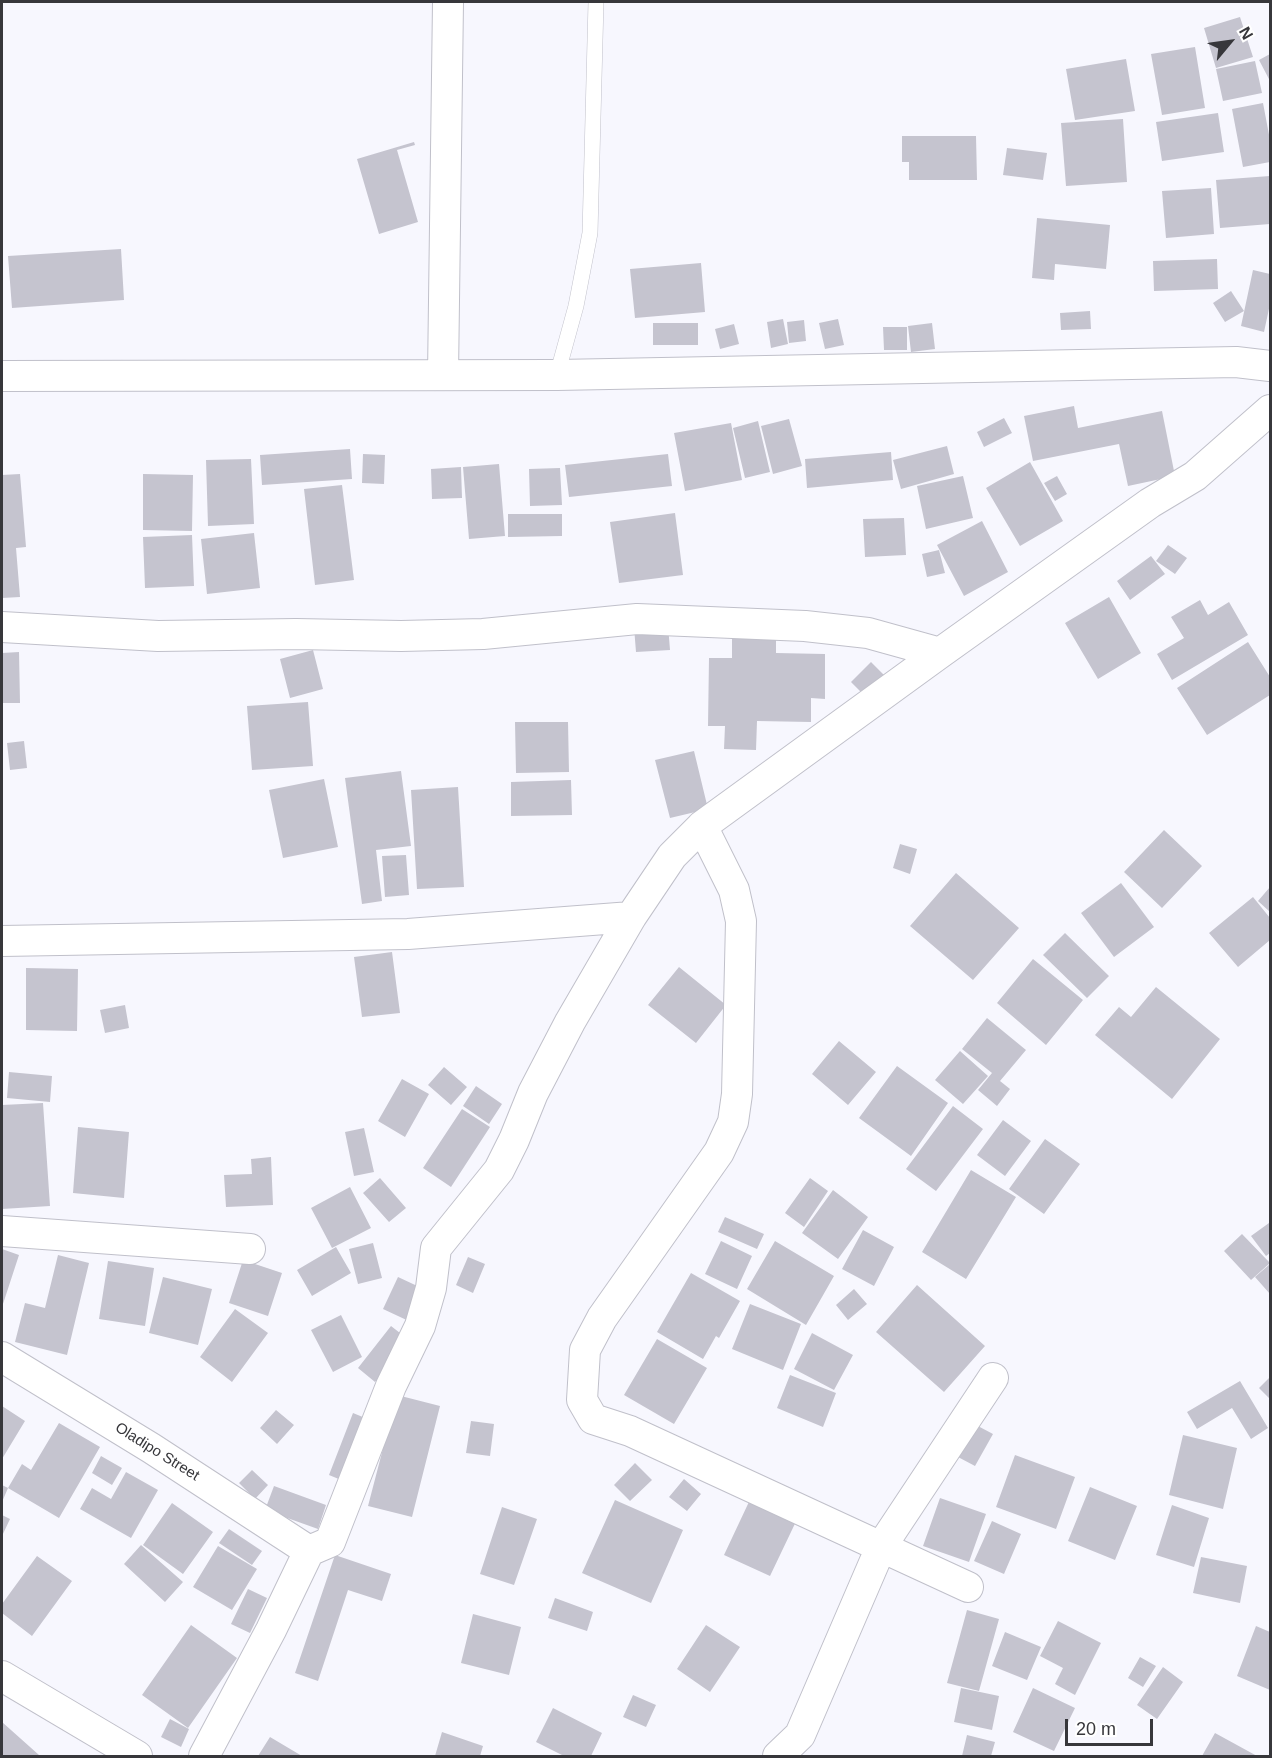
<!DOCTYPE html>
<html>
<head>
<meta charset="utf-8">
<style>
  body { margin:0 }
  #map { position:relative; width:1272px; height:1758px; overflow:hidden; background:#f7f7fe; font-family:Arial,sans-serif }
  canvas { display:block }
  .frame { position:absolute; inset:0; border:3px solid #37373b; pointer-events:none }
  .north { position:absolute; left:1200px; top:12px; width:60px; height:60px; -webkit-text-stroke:4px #fff; paint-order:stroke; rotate:61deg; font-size:16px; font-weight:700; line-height:24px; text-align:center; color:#37373b }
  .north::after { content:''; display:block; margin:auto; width:21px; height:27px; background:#37373b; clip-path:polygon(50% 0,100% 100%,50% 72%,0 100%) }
  .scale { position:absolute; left:1065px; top:1719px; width:88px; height:27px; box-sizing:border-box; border:3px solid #37373b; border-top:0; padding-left:8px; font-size:18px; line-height:21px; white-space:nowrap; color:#37373b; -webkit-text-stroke:4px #fff; paint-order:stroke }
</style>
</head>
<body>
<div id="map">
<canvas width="1272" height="1758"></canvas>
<div class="frame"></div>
<div class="north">N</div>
<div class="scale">20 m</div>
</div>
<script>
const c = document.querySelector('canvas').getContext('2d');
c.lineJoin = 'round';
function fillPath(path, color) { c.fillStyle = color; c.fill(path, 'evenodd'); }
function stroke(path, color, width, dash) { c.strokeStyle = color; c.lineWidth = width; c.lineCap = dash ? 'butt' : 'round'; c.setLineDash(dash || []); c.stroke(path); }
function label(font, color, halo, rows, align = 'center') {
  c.font = font + ' Arial,sans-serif'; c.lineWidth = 4.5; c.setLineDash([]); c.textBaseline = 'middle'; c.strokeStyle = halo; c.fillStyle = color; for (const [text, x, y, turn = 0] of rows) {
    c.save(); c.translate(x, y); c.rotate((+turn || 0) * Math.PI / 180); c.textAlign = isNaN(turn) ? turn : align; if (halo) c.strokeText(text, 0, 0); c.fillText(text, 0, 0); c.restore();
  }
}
const building = new Path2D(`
  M1240,17L1253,57L1216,68L1204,28Z
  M1195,47L1205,108L1162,115L1151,54Z
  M1270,54V81L1259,60Z
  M1126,59L1135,111L1075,120L1066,69Z
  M1255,61L1262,93L1223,101L1216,69Z
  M1263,103L1270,140V162L1243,167L1232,109Z
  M1218,113L1224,152L1162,161L1156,122Z
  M1123,119L1127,182L1066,186L1061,123Z
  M902,136H976L977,180H909V162H902Z
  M414,142L415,145L397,150L418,222L379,234L357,159Z
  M1007,148L1047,153L1043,180L1003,175Z
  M1270,176V224L1220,228L1216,180Z
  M1211,188L1214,234L1166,238L1162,191Z
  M1037,218L1110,225L1106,269L1055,264L1054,280L1032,278Z
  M121,249L124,300L12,308L8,256Z
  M1217,259L1218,289L1154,291L1153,261Z
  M701,263L705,312L635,318L630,269Z
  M1253,270L1270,274V304L1264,332L1241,326Z
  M1231,291L1244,311L1225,322L1213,303Z
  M1090,311L1091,329L1061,330L1060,313Z
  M783,319L788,344L771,348L767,322Z
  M838,319L844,345L825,349L819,323Z
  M804,320L806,341L789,343L787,322Z
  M653,323H698V345H653Z
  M932,323L935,349L911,352L908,326Z
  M734,324L739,344L720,349L715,329Z
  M883,327H907V350H884Z
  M1074,406L1078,428L1162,411L1175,476L1128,486L1119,444L1033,461L1024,416Z
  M1004,418L1012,433L984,447L977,432Z
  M789,419L802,466L773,474L761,426Z
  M758,421L770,472L745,478L733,428Z
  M731,423L742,480L685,491L674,433Z
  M947,446L954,474L901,489L893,460Z
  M350,449L352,479L262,485L260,455Z
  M891,452L893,480L807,488L805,459Z
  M363,454L385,455L384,484L362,483Z
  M668,454L672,486L569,497L565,465Z
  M251,459L254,524L208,526L206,460Z
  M1030,462L1063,521L1020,546L986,488Z
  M499,464L505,536L469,539L463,467Z
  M461,467L462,498L432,499L431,469Z
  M560,468L562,505L530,506L529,469Z
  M20,474L26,547L16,548L20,597L2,598V475Z
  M143,474L193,475L192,531L143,530Z
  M963,476L973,518L926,529L917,486Z
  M1057,476L1067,494L1055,501L1044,483Z
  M342,485L354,580L315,585L304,489Z
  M675,513L683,575L619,583L610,522Z
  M508,514H562V536L508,537Z
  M904,518L906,555L865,557L863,519Z
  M982,521L1008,572L964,596L937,545Z
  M254,533L260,588L207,594L201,539Z
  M192,535L194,586L145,588L143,537Z
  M1168,545L1187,558L1175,574L1156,561Z
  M939,550L945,573L927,577L922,554Z
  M1151,556L1165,574L1130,600L1117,581Z
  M1109,597L1141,653L1098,679L1065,623Z
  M1200,600L1208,615L1229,602L1248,635L1172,680L1157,654L1184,638L1171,617Z
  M668,625L670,650L636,652L634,627Z
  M732,637L776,638V653L825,654V699L811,698V722L757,721L756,750L724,749L725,726H708L709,658H732Z
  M1248,642L1270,677V695L1207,735L1177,688Z
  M313,650L323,689L290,698L280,659Z
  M19,652L20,703H2V653Z
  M871,662L885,676L865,696L851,682Z
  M308,702L313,766L252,770L247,706Z
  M515,722H568L569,772L516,773Z
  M24,741L27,768L10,770L7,743Z
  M694,751L708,809L670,818L655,760Z
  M401,771L411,846L376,850L382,901L362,904L345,778Z
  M324,779L338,847L283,858L269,790Z
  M571,780L572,815L511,816V782Z
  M458,787L464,887L417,889L411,790Z
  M1164,830L1202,866L1162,908L1124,872Z
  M900,844L917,849L910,874L893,868Z
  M406,855L409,895L385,897L382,856Z
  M956,873L1019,928L973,980L910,926Z
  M1121,883L1154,927L1114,957L1081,913Z
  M1270,887V912L1258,901Z
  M1253,897L1270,918V940L1238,967L1209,933Z
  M1065,933L1109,976L1087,998L1043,955Z
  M392,952L400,1013L362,1017L354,957Z
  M1033,959L1083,1000L1046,1045L997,1003Z
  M679,967L726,1005L696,1043L648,1005Z
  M26,968L78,969L77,1031L26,1030Z
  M1156,987L1220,1039L1172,1099L1095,1035L1119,1007L1131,1017Z
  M125,1005L129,1028L105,1033L100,1010Z
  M987,1018L1026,1050L1000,1081L1010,1089L997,1106L978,1090L992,1073L962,1049Z
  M839,1041L876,1072L848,1105L812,1074Z
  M960,1051L988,1076L963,1104L935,1080Z
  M897,1066L948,1103L911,1156L859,1118Z
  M444,1067L467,1087L451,1105L428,1085Z
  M9,1072L52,1076L50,1102L7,1098Z
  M402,1079L429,1094L405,1137L378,1121Z
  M476,1086L502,1104L489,1124L463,1106Z
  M43,1103L50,1206L2,1209V1105Z
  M953,1106L983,1129L936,1191L906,1169Z
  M462,1109L490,1127L451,1187L423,1168Z
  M1003,1120L1031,1141L1005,1176L977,1155Z
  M78,1127L129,1132L124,1198L73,1193Z
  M364,1128L374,1172L354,1176L345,1132Z
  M1045,1139L1080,1164L1044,1214L1009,1189Z
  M271,1157L273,1205L226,1207L224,1175L252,1174L251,1159Z
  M971,1170L1016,1197L966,1279L922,1252Z
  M380,1178L406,1208L389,1222L363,1193Z
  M810,1178L828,1191L804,1227L785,1213Z
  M350,1187L371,1228L332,1248L311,1208Z
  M833,1190L868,1217L838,1259L802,1233Z
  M725,1217L764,1234L757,1249L718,1232Z
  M1269,1223L1270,1225V1253L1266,1256L1251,1236Z
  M863,1230L894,1247L874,1286L842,1269Z
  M1242,1234L1270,1263L1251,1280L1224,1251Z
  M721,1241L752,1256L737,1289L705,1274Z
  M775,1241L834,1276L806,1325L747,1289Z
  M373,1243L382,1278L358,1284L349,1249Z
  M336,1247L351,1273L312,1296L297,1270Z
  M2,1249L19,1255L2,1307Z
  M58,1255L89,1263L67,1355L15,1342L25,1303L45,1308Z
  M468,1257L485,1264L473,1293L456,1285Z
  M243,1260L282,1273L268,1316L229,1303Z
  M108,1261L154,1268L145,1326L99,1319Z
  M1270,1264V1294L1255,1277Z
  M691,1273L740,1301L719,1338L716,1336L703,1359L657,1332Z
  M163,1277L212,1289L198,1345L149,1333Z
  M398,1277L428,1291L413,1323L383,1309Z
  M917,1285L985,1346L944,1392L876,1332Z
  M854,1289L867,1304L848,1320L836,1305Z
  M750,1304L801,1324L783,1370L732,1349Z
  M235,1309L268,1333L232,1382L200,1357Z
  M341,1315L362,1357L333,1372L311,1330Z
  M391,1326L409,1340L375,1382L358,1368Z
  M812,1333L853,1355L834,1390L794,1369Z
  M657,1339L707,1368L674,1424L624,1395Z
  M790,1375L836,1393L823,1427L777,1408Z
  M1270,1377V1399L1259,1388Z
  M1240,1381L1268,1428L1251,1439L1232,1408L1197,1429L1187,1412Z
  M397,1395L440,1406L412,1517L368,1506Z
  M2,1406L25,1421L2,1459Z
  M276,1410L294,1425L277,1444L260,1428Z
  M353,1413L370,1420L346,1482L329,1475Z
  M471,1421L494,1424L490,1456L466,1453Z
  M59,1423L100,1447L59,1518L8,1488L22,1464L31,1470Z
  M976,1425L993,1434L975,1466L958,1457Z
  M1183,1435L1237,1448L1223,1509L1169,1495Z
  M1015,1455L1075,1477L1056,1529L996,1507Z
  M101,1456L122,1468L112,1485L92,1473Z
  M635,1463L652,1480L630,1501L614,1485Z
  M252,1470L268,1485L255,1499L239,1483Z
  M126,1472L158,1490L131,1538L80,1509L92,1488L111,1499Z
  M684,1479L701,1494L687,1511L669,1497Z
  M2,1485L8,1488L2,1502Z
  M274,1486L326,1505L318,1529L265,1510Z
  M1090,1487L1137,1506L1115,1560L1068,1541Z
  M755,1489L801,1511L770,1576L724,1555Z
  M940,1498L986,1514L969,1562L923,1546Z
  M615,1500L683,1530L651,1603L582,1573Z
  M172,1503L213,1532L183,1574L143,1545Z
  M1172,1505L1209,1518L1194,1567L1156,1555Z
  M502,1507L537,1519L514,1585L480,1574Z
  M2,1515L10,1519L2,1536Z
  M992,1521L1021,1534L1004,1574L974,1561Z
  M229,1529L262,1551L252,1565L219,1543Z
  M141,1545L183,1582L165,1602L124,1564Z
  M218,1546L257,1569L232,1610L193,1587Z
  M335,1555L391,1574L382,1601L348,1590L318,1681L295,1673Z
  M37,1556L72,1581L32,1636L2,1613V1604Z
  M1201,1557L1247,1566L1240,1603L1193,1593Z
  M248,1589L267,1598L250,1633L231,1624Z
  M555,1598L593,1612L587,1631L548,1618Z
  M967,1610L999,1619L979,1691L947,1683Z
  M473,1614L521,1627L509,1675L461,1663Z
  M1058,1621L1101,1643L1075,1695L1055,1684L1063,1668L1040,1656Z
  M191,1625L237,1658L188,1728L142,1695Z
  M706,1625L740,1647L710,1692L677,1669Z
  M1256,1626L1270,1632V1690L1237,1676Z
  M1005,1632L1041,1647L1027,1680L992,1666Z
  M1140,1657L1156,1666L1143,1687L1128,1678Z
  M1163,1667L1183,1682L1157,1719L1137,1705Z
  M961,1688L999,1696L992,1730L954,1722Z
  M1033,1688L1075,1708L1054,1751L1013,1732Z
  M633,1695L656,1705L646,1727L623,1717Z
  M553,1708L602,1733L591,1756H564L536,1742Z
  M170,1719L189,1729L181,1747L161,1737Z
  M2,1722L39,1755L37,1756H2Z
  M442,1732L483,1746L480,1756H435Z
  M1215,1733L1257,1756H1202Z
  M967,1735L995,1742L991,1756H962Z
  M270,1737L302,1756H258Z`);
const lane = new Path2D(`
  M557,375L576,306L590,233L596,2`);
const street = new Path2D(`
  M443,375L448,2
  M2,376L557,375L1236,362L1270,366
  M2,627L158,636L296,634L401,636L483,634L637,619L805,626L868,633L940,653
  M702,826L734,890L741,921L737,1094L733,1122L719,1152L602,1318L585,1350L582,1400L593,1419L630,1431L968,1587
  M2,941L408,934L631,917
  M2,1231L250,1249
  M2,1357L151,1448L309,1551
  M2,1676L137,1756
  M204,1756L271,1630L309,1551L330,1542L391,1386L420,1326L431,1288L436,1248L499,1170L514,1140L533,1093L570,1022L631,917L672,856L702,826L940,653L1150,503L1195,476L1270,410
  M778,1756L800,1735L881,1547L993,1378`);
const streetNames = [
  ["Oladipo Street",157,1452,32]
];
fillPath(building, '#c5c4cf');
stroke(lane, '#c0c0ca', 16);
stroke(street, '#c0c0ca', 32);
stroke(lane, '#fff', 15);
stroke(street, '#fff', 30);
label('15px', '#37373b', '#fff', streetNames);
</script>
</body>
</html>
